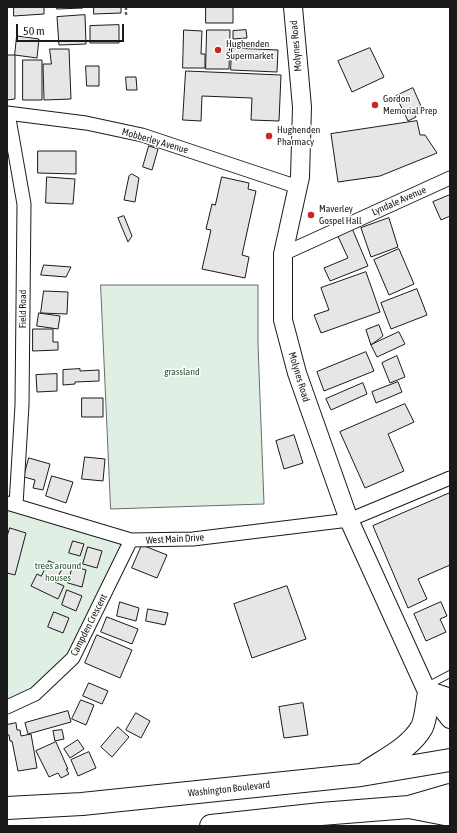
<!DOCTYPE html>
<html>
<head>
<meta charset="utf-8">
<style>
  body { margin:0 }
  #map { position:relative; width:457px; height:833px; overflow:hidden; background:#fff; font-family:"Asap Condensed",sans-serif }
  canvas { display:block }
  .frame { position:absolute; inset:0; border:8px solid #1a1a1a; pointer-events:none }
  .scale { position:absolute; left:16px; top:24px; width:108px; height:18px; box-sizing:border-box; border:2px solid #1a1a1a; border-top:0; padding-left:5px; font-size:12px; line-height:14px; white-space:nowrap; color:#1a1a1a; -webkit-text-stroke:3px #fff; paint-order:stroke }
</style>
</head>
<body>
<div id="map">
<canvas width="457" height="833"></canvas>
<div class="frame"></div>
<div class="scale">50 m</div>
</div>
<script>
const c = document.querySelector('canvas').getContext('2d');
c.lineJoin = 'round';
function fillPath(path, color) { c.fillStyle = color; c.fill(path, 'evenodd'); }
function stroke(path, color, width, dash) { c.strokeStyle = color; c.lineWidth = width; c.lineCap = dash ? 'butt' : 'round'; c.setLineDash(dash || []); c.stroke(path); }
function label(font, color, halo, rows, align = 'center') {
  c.font = font + ' "Asap Condensed",sans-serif'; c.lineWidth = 3; c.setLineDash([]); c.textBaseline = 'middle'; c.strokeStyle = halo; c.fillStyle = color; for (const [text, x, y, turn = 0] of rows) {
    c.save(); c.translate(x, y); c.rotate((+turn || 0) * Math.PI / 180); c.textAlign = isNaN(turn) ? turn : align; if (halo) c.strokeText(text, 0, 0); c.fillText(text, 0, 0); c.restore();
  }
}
const green = new Path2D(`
  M101,285H258V344L264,504L111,509Z
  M7,503L131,540L73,658L7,707Z`);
const building = new Path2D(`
  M14,7H44V14L14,16Z
  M57,7H83V8L57,9Z
  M94,7H121V13L94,14Z
  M206,7H233V23H206Z
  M85,15L86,44L59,45L57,17Z
  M119,25V43H90V26Z
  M184,30L202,31L201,54H205V68H183Z
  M207,30H230L229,69H206Z
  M246,30L247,38L233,39V31Z
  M17,36L39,39L37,58L15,55Z
  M232,48L278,50L277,72L231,70Z
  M370,48L384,77L352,92L338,61Z
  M50,49H69L71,99L44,100L43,64H51Z
  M7,55H15V99L7,100Z
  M23,60H42V100H23Z
  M86,66H99V86H87Z
  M186,71L281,75L279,121L251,120L252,98L202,96L201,121L183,120Z
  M126,77H136L137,90H127Z
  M413,88L421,106L413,110L416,117L408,121L396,96Z
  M417,121L420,135H425L437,153L380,176L338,182L331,134Z
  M149,146L158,149L152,170L143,167Z
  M38,151H76V174L38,173Z
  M132,174L139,178L135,202L124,200L129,176Z
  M47,177L75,179L73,204L46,203Z
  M222,177L249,183L248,189L256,191L242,255L249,257L245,278L202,269L211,230L206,229L212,204L215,205Z
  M450,195V216L441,220L433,202Z
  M124,216L132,236L128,242L118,218Z
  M389,218L398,247L371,257L361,228Z
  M351,226L368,266L330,281L324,268L348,258L336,232Z
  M399,249L414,284L389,295L374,260Z
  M44,265L71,267L66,277L41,275Z
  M366,272L380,312L321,333L314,315L329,310L321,288Z
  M417,289L427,315L391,329L381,303Z
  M44,291L68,292L67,314L41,313Z
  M39,313L60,316L58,329L37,326Z
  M379,325L383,336L371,345L366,330Z
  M33,329H53V342H58V350L33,351Z
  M399,332L405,344L377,357L371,345Z
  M366,352L374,371L324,391L317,372Z
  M397,356L405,377L390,383L382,363Z
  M80,369V371L99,370V381L75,382V384L63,385V370Z
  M57,374V391L37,392L36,375Z
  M398,382L402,392L376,403L372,392Z
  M363,383L367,394L331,410L326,399Z
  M82,398H103V417H82Z
  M405,404L414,422L388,434L404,471L365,488L340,432Z
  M294,435L303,463L284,469L276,441Z
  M85,457L105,459L103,481L82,479Z
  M29,458L50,464L43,490L33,488L35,480L24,477Z
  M52,476L73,482L66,503L46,496Z
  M450,493V565L418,579L427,599L408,608L373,526Z
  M10,528L26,533L15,575L7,573V537Z
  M73,541L84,544L80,556L69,553Z
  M142,545L167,555L157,578L132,568Z
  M88,547L102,551L97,568L83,564Z
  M49,561L63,567L55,582L64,586L58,599L31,586L37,574L41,576Z
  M73,566L86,570L82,587L68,583Z
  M287,586L306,639L252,658L234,604Z
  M67,590L82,596L76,611L62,605Z
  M120,602L139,608L136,621L117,616Z
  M441,602L447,616L440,619L446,632L426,641L414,614Z
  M148,609L168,613L165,625L146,621Z
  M54,612L69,618L63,633L48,627Z
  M107,617L138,629L132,644L101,632Z
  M97,635L132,650L120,678L85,663Z
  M89,683L108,691L102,704L83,696Z
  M81,700L94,705L86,725L72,719Z
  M303,703L308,735L284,738L279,707Z
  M68,711L71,722L28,734L25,723Z
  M136,713L150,721L141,738L126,730Z
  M16,723L17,730H20L21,736L31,734L37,768L18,771L12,741H10L9,735H7V725Z
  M118,727L129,737L112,757L101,747Z
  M62,730L64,739L55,741L53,731Z
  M78,740L84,749L70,758L64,749Z
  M56,742L68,769H66L69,774L61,778L58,773L49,777L36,751Z
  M89,752L96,768L78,776L71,760Z`);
const path = new Path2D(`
  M126,7V17`);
const service = new Path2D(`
  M427,686L450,674`);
const minor = new Path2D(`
  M7,113L86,123L142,135L298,187
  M8,113L24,204L22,405L16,505
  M283,254L450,178
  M7,503L131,540L193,539L349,520L450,478
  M7,707L35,694L73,658L131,540`);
const secondary = new Path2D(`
  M293,7L302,107L300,177L283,254V320L297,373L349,520L425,687L450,719`);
const trunk = new Path2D(`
  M368,771C386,759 411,747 422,727C426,719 427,702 429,693L450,700
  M7,808L82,804L361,775L450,760
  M414,808L450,815
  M211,826L321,814L409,807L450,795`);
const markers = [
  [218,50,4,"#c62828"],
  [375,105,4,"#c62828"],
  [269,136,4,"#c62828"],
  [311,215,4,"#c62828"]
];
const poiNames = [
  ["Hughenden",226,44],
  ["Supermarket",226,56],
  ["Gordon",383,99],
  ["Memorial Prep",383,111],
  ["Hughenden",277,130],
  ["Pharmacy",277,142],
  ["Maverley",319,209],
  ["Gospel Hall",319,221]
];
const streetNames = [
  ["Molynes Road",296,46,-95],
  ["Mobberley Avenue",155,141,16],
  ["Lyndale Avenue",399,201,-24],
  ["Field Road",23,309,-90],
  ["Molynes Road",299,377,73],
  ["West Main Drive",175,539,-3],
  ["Campden Crescent",89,625,-63],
  ["Washington Boulevard",229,789,-6]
];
const parkNames = [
  ["grassland",182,372],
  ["trees around",58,566],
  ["houses",58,578]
];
fillPath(green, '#e0efe3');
stroke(green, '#6a6a6a', 1);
fillPath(building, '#e6e6e6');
stroke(building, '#1a1a1a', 1);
stroke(service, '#1a1a1a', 8);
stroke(minor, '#1a1a1a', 15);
stroke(secondary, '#1a1a1a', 20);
stroke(trunk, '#1a1a1a', 24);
stroke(path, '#5f5f5f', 2.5, [3, 2]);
stroke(service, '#fff', 6);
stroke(minor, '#fff', 13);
stroke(secondary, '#fff', 18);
stroke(trunk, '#fff', 22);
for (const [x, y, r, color] of markers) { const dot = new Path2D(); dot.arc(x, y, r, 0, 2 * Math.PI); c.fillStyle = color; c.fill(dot); stroke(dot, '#fff', 1.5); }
label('10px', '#1a1a1a', '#fff', poiNames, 'left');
label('10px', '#1a1a1a', '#fff', streetNames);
label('10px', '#2b5a34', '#fff', parkNames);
</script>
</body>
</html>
